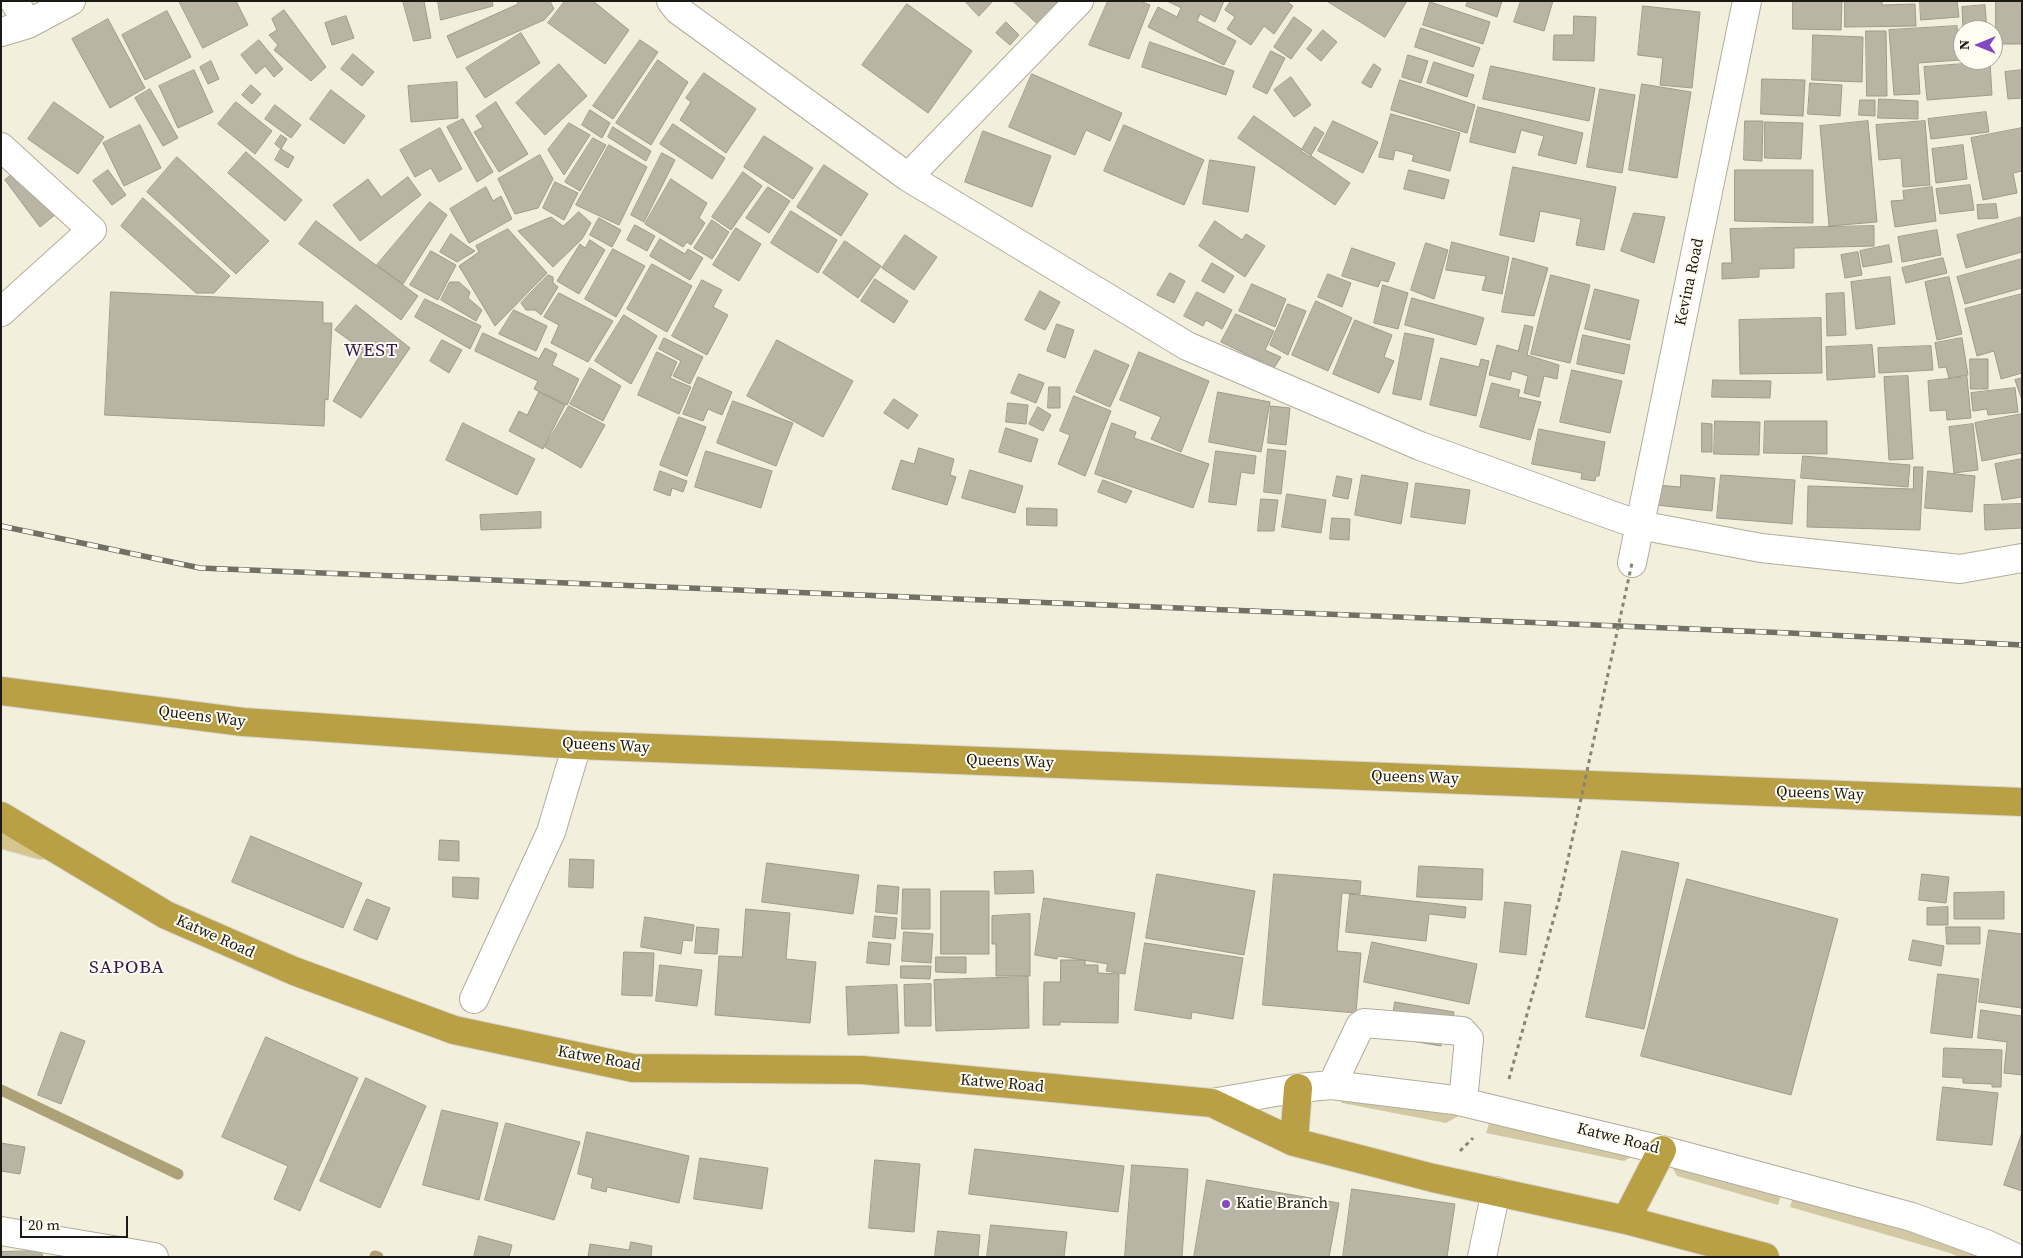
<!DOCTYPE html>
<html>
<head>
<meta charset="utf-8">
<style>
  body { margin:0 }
  #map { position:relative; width:2023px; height:1258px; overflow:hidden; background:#f3efdd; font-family:"Source Serif 4",serif }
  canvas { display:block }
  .frame { position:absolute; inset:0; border:2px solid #1c1a14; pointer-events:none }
  .north { position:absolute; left:1953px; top:20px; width:50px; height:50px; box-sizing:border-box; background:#fffcf1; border:1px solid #a4a299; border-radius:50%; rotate:270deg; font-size:14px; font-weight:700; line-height:20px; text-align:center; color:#1c1a14 }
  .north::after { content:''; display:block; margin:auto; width:18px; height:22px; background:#8348bf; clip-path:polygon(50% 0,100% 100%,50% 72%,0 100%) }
  .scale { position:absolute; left:20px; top:1216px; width:108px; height:22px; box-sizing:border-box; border:2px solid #1c1a14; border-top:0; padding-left:6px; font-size:15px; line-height:18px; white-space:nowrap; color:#1c1a14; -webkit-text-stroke:4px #fffcf1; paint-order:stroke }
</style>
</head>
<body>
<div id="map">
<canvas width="2023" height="1258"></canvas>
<div class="frame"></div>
<div class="north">N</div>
<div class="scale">20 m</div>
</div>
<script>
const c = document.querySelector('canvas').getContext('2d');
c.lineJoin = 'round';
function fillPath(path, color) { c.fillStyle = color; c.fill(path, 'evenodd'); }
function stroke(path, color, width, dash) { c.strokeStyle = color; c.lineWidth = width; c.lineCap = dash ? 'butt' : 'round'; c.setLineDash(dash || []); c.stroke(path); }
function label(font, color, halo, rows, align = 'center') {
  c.font = font + ' "Source Serif 4",serif'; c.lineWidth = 4; c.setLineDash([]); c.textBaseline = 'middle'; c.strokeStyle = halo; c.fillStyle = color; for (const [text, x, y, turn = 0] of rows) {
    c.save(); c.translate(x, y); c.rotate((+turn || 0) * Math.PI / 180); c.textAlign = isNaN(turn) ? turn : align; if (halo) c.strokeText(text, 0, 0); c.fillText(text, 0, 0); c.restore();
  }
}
const green = new Path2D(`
  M1337,1088L1475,1107L1446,1123L1342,1103Z
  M1490,1120L1638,1153L1624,1161L1486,1133Z
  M1671,1165L1786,1179L1778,1205L1677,1176Z
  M1798,1182L2022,1257H1959L1950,1253L1790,1207Z`);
const stream = new Path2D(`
  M1,1090L178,1174
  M375,1256L378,1257`);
const building = new Path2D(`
  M179,1H236L248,25L203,48Z
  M403,1H424L431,38L414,41Z
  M438,1H492L493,6L441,20Z
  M517,1H550L554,9L544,20L457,58L447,36L518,4Z
  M565,1H593L629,30L605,64L548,23Z
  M965,1H993L979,16Z
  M1013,1H1058L1038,24Z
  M1108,1H1140L1150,5L1129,59L1089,45Z
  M1167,1H1224L1215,22L1200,14L1197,21L1236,41L1224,65L1148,27L1158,7L1177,17L1181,8Z
  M1231,1H1286L1293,6L1274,34L1264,26L1251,45L1227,29L1235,17L1225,10Z
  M1327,1H1407L1385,37Z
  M1468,1H1502L1497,17L1466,6Z
  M1521,1H1553L1544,31L1514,22Z
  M1793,1H1842L1841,30L1793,29Z
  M1845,1H1882V5L1915,4L1916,26L1845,27Z
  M1920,1H1957L1959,17L1921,20Z
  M1996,1H2022V44H1996Z
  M1430,2L1490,22L1483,44L1423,25Z
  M907,4L972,51L928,113L862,65Z
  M1985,5L1987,30H1963L1962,7Z
  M1643,6L1700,12L1692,88L1660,85L1663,58L1638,55Z
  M284,10L326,67L311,81L274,50L278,45L269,35L277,30L272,19Z
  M167,11L191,57L145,80L122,35Z
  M346,16L354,38L332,45L325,23Z
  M1574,16L1596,17L1594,61L1553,60L1554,35H1573Z
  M1294,17L1312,30L1291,59L1274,47Z
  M108,19L145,88L110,108L72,39Z
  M1006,22L1019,35L1010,45L996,33Z
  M1957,26L1960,60L1918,63L1920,94L1894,95L1889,30Z
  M1421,28L1480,48L1473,67L1415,47Z
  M1323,30L1337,42L1321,61L1307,49Z
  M1866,31H1886L1887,96H1867Z
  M521,33L540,63L485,98L466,68Z
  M1813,35L1863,37L1862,82L1812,80Z
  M259,40L283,69L274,77L265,66L256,74L241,55Z
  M640,40L658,52L613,119L593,106Z
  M1150,42L1234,71L1226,95L1142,67Z
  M1271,51L1285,58L1267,94L1253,87Z
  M353,54L374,72L362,86L341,69Z
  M1408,55L1428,61L1421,83L1402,77Z
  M658,60L688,82L651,145L616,123Z
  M211,61L219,79L208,84L200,67Z
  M1434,62L1474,75L1467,97L1427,83Z
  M1990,62L1992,95L1927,100L1924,67Z
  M559,64L587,96L545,135L516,103Z
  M1374,64L1381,69L1371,88L1362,83Z
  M1491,66L1595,88L1589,121L1483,99Z
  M194,70L213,112L178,128L159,86Z
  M2022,70V98L2008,99L2005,72Z
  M704,73L756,109L726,153L680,120L691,102L686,98Z
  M1032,74L1122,113L1110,141L1086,130L1075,155L1009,127Z
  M1291,77L1311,105L1294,117L1274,90Z
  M1762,79L1805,80L1803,116L1761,114Z
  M1400,80L1475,105L1467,133L1391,110Z
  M457,82L458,118L411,122L408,86Z
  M1810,83L1842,85L1840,116L1808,114Z
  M1642,84L1691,92L1677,178L1629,170Z
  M251,85L261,94L252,104L242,95Z
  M150,89L178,138L163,146L135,98Z
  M1600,89L1635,95L1622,173L1587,167Z
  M331,90L365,116L344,144L310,119Z
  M1879,99L1918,101V119L1878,118Z
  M1860,100H1875V116L1859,115Z
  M54,102L104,137L78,174L28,139Z
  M236,102L272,131L255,154L218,124Z
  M496,102L528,154L499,172L474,132L483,127L476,116Z
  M275,105L301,125L291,138L265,119Z
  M1478,107L1583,133L1576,164L1538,155L1544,136L1521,130L1515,153L1470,142Z
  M590,110L610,123L602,138L582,125Z
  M1986,112L1989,132L1931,139L1928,119Z
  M1391,114L1460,133L1450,171L1412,161L1414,155L1395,150L1393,160L1379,157Z
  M1254,116L1350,183L1335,205L1238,138Z
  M463,119L493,172L477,182L447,127Z
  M1333,121L1378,142L1363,173L1318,151Z
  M1745,121H1763L1762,161L1744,160Z
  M1868,121L1877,222L1829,226L1820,126Z
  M1925,121L1930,185L1903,187L1901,158L1879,160L1876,125Z
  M1765,122L1803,123L1801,159L1765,158Z
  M569,123L590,135L564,175L548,150Z
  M673,124L725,158L712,179L660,144Z
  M140,125L161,168L124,186L103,143Z
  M1124,125L1204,160L1184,205L1104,171Z
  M613,127L651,151L646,161L608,137Z
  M1315,127L1324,133L1310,157L1301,151Z
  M440,128L462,169L439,182L431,168L415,177L400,150Z
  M2022,128V171L2013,173L2017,193L1983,200L1971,138Z
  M983,131L1051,156L1032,207L965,182Z
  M281,135L287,139L281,149L275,144Z
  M764,136L813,168L793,199L744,167Z
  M593,138L606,145L580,191L565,182Z
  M609,145L647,167L619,225L576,205Z
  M1963,145L1967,179L1936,183L1932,149Z
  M281,149L294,157L288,168L275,160Z
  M246,152L302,200L285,221L228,173Z
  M662,153L675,160L644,222L631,215Z
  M540,155L553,179L538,208L515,214L498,179Z
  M177,157L269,241L236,274L147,192Z
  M1210,160L1255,167L1248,212L1203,204Z
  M824,165L868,194L841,236L797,207Z
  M21,167L56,214L40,227L5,180Z
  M1513,167L1616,187L1604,250L1576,245L1581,219L1540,211L1534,242L1500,235Z
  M108,170L126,195L112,205L93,181Z
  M1409,170L1449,180L1444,199L1404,189Z
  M1735,170H1813V223L1735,221Z
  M743,172L762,186L731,230L712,217Z
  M408,177L421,195L360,241L333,205L368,179L381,197Z
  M671,179L707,203L699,218L705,223L691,245L687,242L683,247L645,224Z
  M555,182L578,193L564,220L543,208Z
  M1970,185L1974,210L1940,214L1936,189Z
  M486,187L493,201L501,196L512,219L469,243L450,209Z
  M768,187L790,201L769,233L746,218Z
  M1932,187L1936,221L1895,227L1891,201L1904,200L1903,191Z
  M143,198L230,276L214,293H196L121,226Z
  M430,202L447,215L403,284L377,265Z
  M1996,204L1998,218L1978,219L1977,205Z
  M791,211L837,240L818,273L771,243Z
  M579,212L591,223L582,239L553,267L518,231L551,217L563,226Z
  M1634,213L1665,217L1654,263L1621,251Z
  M2022,217V252L1966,268L1957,235Z
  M599,218L621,230L612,247L590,235Z
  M712,220L729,232L712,259L694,248Z
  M316,221L418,296L401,320L299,244Z
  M1215,221L1242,240L1246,234L1265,246L1245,277L1199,246Z
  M635,225L655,236L647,251L627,240Z
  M1874,226V246L1794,248V268L1759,269V277L1722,279V263H1732L1730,229Z
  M736,228L761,244L739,281L713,265Z
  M508,229L547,273L495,326L459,266L479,252L476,246Z
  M1937,230L1941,255L1902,262L1898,237Z
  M451,234L467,246L475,251L457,262L440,252Z
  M905,235L937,257L914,290L882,268Z
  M660,239L685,254L688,249L703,258L690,280L650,256Z
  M590,240L605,250L579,294L557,281L580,244L585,248Z
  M845,241L881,266L858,298L823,273Z
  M1452,242L1509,257L1502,294L1482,290L1486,276L1446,270Z
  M1426,243L1448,250L1434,299L1411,290Z
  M1889,245L1892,262L1863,267L1860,251Z
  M1352,248L1395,263L1388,282L1381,280L1378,287L1342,276Z
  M613,249L645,266L616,317L585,299Z
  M431,251L456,265L438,300L410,285Z
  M1858,252L1862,275L1845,278L1841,255Z
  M1513,258L1548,268L1534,316L1502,312Z
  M1943,258L1947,273L1906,283L1902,268Z
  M2022,259V288L1965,304L1957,277Z
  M1212,263L1234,276L1224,293L1202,281Z
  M652,264L692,286L667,332L627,309Z
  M1170,273L1185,281L1174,303L1157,295Z
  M1328,274L1351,283L1342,307L1318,297Z
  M548,275L553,277V283L558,287L541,315L535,310H526L521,303Z
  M1551,275L1590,285L1570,363L1531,354Z
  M1890,277L1895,324L1856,329L1851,282Z
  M1949,277L1962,334L1937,340L1925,282Z
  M875,279L908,301L894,323L861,301Z
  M702,280L722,290L713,307L728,315L707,355L672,336Z
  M450,282H459L470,292L468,298L482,310L476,321L441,300Z
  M1252,284L1286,299L1275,327L1239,311Z
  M1383,285L1408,293L1398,329L1374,323Z
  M1595,289L1639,300L1630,340L1585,329Z
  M1040,291L1060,302L1045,330L1025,320Z
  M111,292L323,302V323H332L328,400L325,399L324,426L105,415Z
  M1197,292L1232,310L1222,329L1206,320L1203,326L1184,316Z
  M559,293L613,321L588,362L551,343L559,325L544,317Z
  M1844,293L1846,335L1827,336L1826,294Z
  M2022,294V373L2001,379L1994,351L1977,356L1965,309Z
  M1412,298L1484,318L1476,345L1405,325Z
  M425,299L481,326L470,349L415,317Z
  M1316,301L1352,318L1328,371L1292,355Z
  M1288,304L1306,311L1288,355L1270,345Z
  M356,305L410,348L361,418L333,401L363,350L335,330Z
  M514,310L547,326L536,351L499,334Z
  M1236,314L1274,331L1265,350L1281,357L1274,368L1221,342Z
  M624,315L657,336L631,384L595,361Z
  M1821,318L1822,373L1740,374L1739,320Z
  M1355,320L1392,335L1384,357L1394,361L1379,393L1333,374Z
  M1057,324L1074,330L1065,358L1047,351Z
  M1525,325L1533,327L1527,355L1559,365L1557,379L1544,376L1539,397L1524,393L1528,376L1512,371L1510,380L1489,375L1497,345L1518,351Z
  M483,333L539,359L545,348L557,354L552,365L579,379L567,405L534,389L538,381L475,351Z
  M1405,333L1434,339L1421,400L1393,394Z
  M1583,335L1630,345L1624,374L1577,364Z
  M664,338L703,357L690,384L673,376L681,361L659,349Z
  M1962,338L1968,375L1949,378L1946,367L1939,368L1935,343Z
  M442,340L462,350L449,373L430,361Z
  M777,340L853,381L823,437L747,396Z
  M1872,345L1875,377L1827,380L1826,347Z
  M1931,346L1933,370L1879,373L1878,348Z
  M1095,350L1129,365L1110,407L1076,392Z
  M657,352L677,362L670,378L691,387L679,414L638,395Z
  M1139,352L1209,381L1181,452L1151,439L1161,417L1120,400Z
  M1441,358L1479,367L1481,359L1489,361L1476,416L1430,405Z
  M1970,359H1988V389H1971Z
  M590,368L621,386L603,421L570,404Z
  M1572,370L1622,381L1610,433L1560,422Z
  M1019,374L1044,383L1036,403L1011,393Z
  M1908,376L1913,459L1889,460L1884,377Z
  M698,377L732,392L722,415L708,409L703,421L683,414Z
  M1967,377L1971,418L1947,420L1946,410L1930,411L1928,381Z
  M2022,378V400L2015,380Z
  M1713,380L1771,381L1770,398L1712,397Z
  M1492,383L1520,390L1518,397L1541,402L1530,440L1480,427Z
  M1049,387H1060V408H1048Z
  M2015,388L2018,412L1988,415L1987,409L1973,411L1971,393Z
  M539,392L565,405L543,449L509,431L519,411L527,415Z
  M1218,392L1270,402L1261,452L1209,442Z
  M1074,396L1111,411L1085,476L1058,464L1070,435L1060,431Z
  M894,399L918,415L908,429L884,413Z
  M733,401L793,423L776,466L717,443Z
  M1008,403L1028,405L1026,424L1006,422Z
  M569,406L605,425L581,468L545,447Z
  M1271,406L1290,408L1286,445L1268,443Z
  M1038,407L1051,415L1043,431L1029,424Z
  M2022,414V453L1982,461L1975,423Z
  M679,417L706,427L687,476L660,465Z
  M1715,421L1760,422L1759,455L1714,454Z
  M1765,421H1827V454L1764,453Z
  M463,423L535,459L517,495L446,460Z
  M1112,423L1136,432L1134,438L1209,464L1193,508L1095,474Z
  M1702,423L1712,424V452H1702Z
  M1973,424L1978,470L1954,473L1949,427Z
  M1006,428L1038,439L1031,462L999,452Z
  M1539,429L1605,442L1599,476H1596L1595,481L1581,479L1582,473L1532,464Z
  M919,448L954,459L950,475L956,477L947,505L892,489L901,460L914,464Z
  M1268,449L1286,451L1281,494L1264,492Z
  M706,451L772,471L761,508L695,487Z
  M1216,451L1256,456L1254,474L1241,472L1236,505L1209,502Z
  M1803,456L1910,465L1908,487L1801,478Z
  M2022,459V497L2002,500L1995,464Z
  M1914,467H1923L1920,530L1807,527L1808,486L1913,489Z
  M970,470L1023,486L1015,513L962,498Z
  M660,471L687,481L683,492L672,488L670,496L654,490Z
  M1928,471L1975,476L1972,512L1925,508Z
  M1362,475L1408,483L1401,524L1355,515Z
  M1681,475L1715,478L1712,511L1656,505L1658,485L1680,487Z
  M1721,475L1795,480L1792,524L1717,518Z
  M1337,476L1352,479L1348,499L1333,496Z
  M1103,480L1132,491L1126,503L1098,492Z
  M1416,483L1470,490L1465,524L1411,517Z
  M1287,494L1326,500L1321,533L1282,527Z
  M1261,499L1278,500L1274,531H1258Z
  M2022,504V528L1985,530L1984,505Z
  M1027,508L1057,509V526L1027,525Z
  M541,512V528L481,530L480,515Z
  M1332,518L1350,519L1349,540L1330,539Z
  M251,836L362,883L343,928L232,882Z
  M440,840L459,841V861L439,860Z
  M1622,851L1679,863L1644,1029L1586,1017Z
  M570,859L594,860L593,888L569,887Z
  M767,863L859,875L853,914L762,902Z
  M1419,866L1483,869L1482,900L1417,897Z
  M1033,871L1034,893L995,894L994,872Z
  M1157,874L1255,891L1244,955L1146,938Z
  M1274,874L1361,881L1360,894L1342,893L1337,951L1361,953L1356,1013L1263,1005Z
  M1922,874L1949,877L1946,903L1919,900Z
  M453,877L479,878L478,899L453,897Z
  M1687,879L1838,919L1791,1095L1641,1056Z
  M878,885L899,887L897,914L876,912Z
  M903,889H930V929H902Z
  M941,891H989V954H941Z
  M2004,892V919H1954V893Z
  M1350,894L1466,907L1465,918L1429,914L1426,941L1346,932Z
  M1044,898L1135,913L1125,974L1106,971L1108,964L1058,956L1057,959L1035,955Z
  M367,899L390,908L377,940L354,930Z
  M1505,902L1531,905L1526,955L1500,952Z
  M1948,907V925H1927V908Z
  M746,909L790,913L786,959L816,962L810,1023L715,1015L719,956L742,957Z
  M1030,914V976H996V944H992V916Z
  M875,916L897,918L895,939L873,937Z
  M645,917L694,925L692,941L683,940L681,954L641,947Z
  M697,927L719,929L717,954L695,953Z
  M1946,927H1980V944H1947Z
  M1989,930L2022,934V1008L1979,1002Z
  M904,932L933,934L931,963L902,961Z
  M1913,940L1944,946L1941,966L1909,960Z
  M869,942L891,944L889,965L867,963Z
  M1372,942L1477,964L1469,1004L1364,982Z
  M1145,943L1243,958L1233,1019L1192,1012L1191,1019L1135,1010Z
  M624,952L654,953L652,996L622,995Z
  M936,957H966V973L936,972Z
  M1061,960H1085V965H1098V973L1119,974L1118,1023L1060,1022V1025H1043L1044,982H1060Z
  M660,965L702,970L697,1006L656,1001Z
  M901,966H931L930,979L901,978Z
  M1938,974L1979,979L1972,1038L1931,1033Z
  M1028,977L1029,1028L936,1031L934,980Z
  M931,984V1026H905L904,985Z
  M897,985L899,1033L848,1035L846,987Z
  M1395,1002L1454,1012L1450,1040L1442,1038L1441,1046L1400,1039L1391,1028Z
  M1981,1010L2022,1016V1075L2004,1073L2007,1042L1978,1038Z
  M61,1032L85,1041L61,1104L38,1095Z
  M266,1037L358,1078L300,1211L274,1199L288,1166L222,1137Z
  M1944,1048L2002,1050L2001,1087H1992V1084L1963,1083V1078L1943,1077Z
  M366,1078L426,1106L380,1208L320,1181Z
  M1943,1087L1998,1093L1992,1145L1937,1140Z
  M442,1110L498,1123L479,1200L423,1185Z
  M506,1123L580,1142L554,1220L485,1200Z
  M587,1132L689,1156L679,1203L607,1187L606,1192L591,1188L593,1178L578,1174Z
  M2022,1133V1191L2004,1185Z
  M1,1143L25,1147L20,1174L1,1171Z
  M975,1149L1124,1166L1118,1212L969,1194Z
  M700,1158L768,1168L762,1209L694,1199Z
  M875,1160L920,1164L914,1232L869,1228Z
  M1132,1165L1188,1169L1182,1257H1125Z
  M1207,1180L1339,1203L1329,1257H1194Z
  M1352,1189L1455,1204L1447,1257H1343Z
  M991,1225L1067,1232L1064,1257H987Z
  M938,1231L980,1235L978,1257H935Z
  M479,1236L512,1245L509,1257H474Z
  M631,1242L652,1246L651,1257H588L590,1244L629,1250Z
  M41,1251L43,1257H1V1252Z`);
const path = new Path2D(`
  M1509,1079L1560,896
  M1460,1151L1473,1138`);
const minor = new Path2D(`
  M14,1L28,24
  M671,1L678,10L908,177L1187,346L1420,446L1639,525L1761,548L1960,569L2022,558
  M1,32L28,24L71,1
  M1,147L92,230L1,312
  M908,177L1079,1
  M1632,563L1747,1
  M474,999L551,832L577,745
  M1332,1085L1360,1026L1364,1023L1462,1031L1469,1039L1463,1101
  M1212,1103L1298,1088L1332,1085L1454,1100L1662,1150L1912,1217L1986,1244L2014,1257
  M1,1231L154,1257
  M1482,1257L1496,1191`);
const major = new Path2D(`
  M1,834L41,845`);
const highway = new Path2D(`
  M1,691L243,722L577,745L2022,802
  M1,816L166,915L294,971L454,1030L633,1068L862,1070L1212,1103L1294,1142L1433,1178L1626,1220L1765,1257
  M1294,1142L1298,1088
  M1626,1220L1662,1150`);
const rail = new Path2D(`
  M1,526L200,568L1790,633L2022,645`);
const pathBridge = new Path2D(`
  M1560,896L1632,563`);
const markers = [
  [1226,1204,5,"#8348bf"]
];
const streetNames = [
  ["Kevina Road",1690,282,-78],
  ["Queens Way",202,717,7],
  ["Queens Way",606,746,3],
  ["Queens Way",1010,762,2],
  ["Queens Way",1415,778,2],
  ["Queens Way",1820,794,2],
  ["Katwe Road",215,937,24],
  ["Katwe Road",599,1059,10],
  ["Katwe Road",1002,1084,5],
  ["Katwe Road",1618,1139,14]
];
const poiNames = [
  ["Katie Branch",1236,1204]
];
const quarterNames = [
  ["WEST",371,351],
  ["SAPOBA",127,968]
];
fillPath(green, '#d2c8a4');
stroke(stream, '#ada178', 11);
fillPath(building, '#b9b4a4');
stroke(building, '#9f9b8b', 1);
stroke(minor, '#b1ac9c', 30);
stroke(major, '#d6d6d5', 30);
stroke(highway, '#d6d6d5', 30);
stroke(path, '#878478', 3, [4, 4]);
stroke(minor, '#fff', 28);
stroke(major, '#d5c68f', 28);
stroke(highway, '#b9a044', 28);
stroke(rail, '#726f64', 5.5);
stroke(rail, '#fffcf1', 4, [11]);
stroke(pathBridge, '#878478', 3, [4, 4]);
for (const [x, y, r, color] of markers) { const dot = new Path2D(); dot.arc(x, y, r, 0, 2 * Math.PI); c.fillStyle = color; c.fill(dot); stroke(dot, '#fffcf1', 2); }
label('16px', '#1c1a14', '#fffcf1', streetNames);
label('16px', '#1c1a14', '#fffcf1', poiNames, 'left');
c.letterSpacing = '1px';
label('19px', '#341850', '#fffcf1', quarterNames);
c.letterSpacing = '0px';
</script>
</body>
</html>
